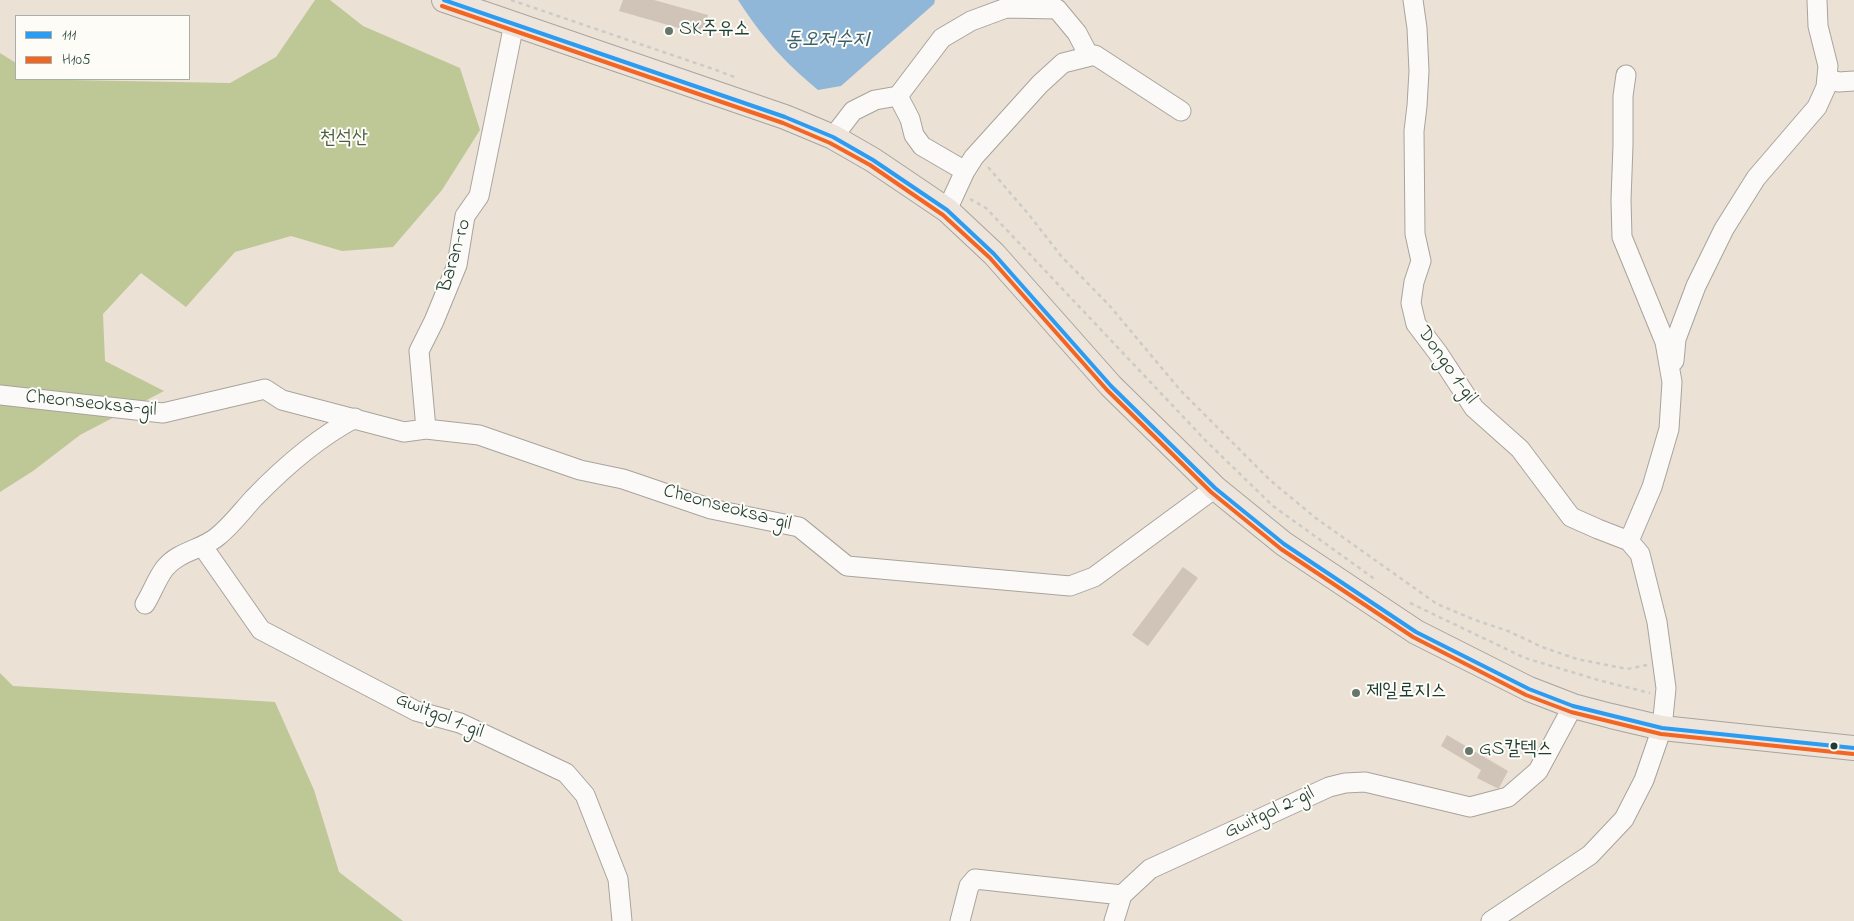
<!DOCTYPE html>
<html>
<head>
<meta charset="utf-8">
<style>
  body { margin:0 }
  #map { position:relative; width:1854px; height:921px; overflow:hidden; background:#ece1d5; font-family:"Indie Flower",sans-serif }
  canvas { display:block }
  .legend { position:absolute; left:15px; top:15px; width:175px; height:65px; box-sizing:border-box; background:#fdfcf7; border:1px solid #a4b0a9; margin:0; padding:6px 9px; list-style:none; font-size:15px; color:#1f3d34 }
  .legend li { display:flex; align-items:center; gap:10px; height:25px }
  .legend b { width:25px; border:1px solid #a4b0a9 }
</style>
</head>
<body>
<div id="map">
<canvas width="1854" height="921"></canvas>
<ul class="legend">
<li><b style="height:6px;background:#2c9cf2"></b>111</li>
<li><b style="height:6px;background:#f26522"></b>H105</li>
</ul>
</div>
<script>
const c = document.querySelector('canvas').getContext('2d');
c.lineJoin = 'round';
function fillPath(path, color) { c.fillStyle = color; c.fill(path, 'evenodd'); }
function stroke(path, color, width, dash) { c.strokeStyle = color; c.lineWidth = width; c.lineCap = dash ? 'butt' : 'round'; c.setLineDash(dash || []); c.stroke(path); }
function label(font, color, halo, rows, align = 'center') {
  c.font = font + ' "Indie Flower","Poor Story",sans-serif'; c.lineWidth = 4; c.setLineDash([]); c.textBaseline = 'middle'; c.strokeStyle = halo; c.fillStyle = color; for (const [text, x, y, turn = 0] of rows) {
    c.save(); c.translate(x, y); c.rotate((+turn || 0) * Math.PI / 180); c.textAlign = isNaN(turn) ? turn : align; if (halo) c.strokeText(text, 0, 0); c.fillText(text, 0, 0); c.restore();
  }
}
const forest = new Path2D(`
  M315,0H330L363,26L460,68L480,130L442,190L393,247L342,251L291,236L235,252L186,307L141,273L103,314L105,361L164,391L80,435L33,471L0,492V53L16,63V79L230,83L276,57Z
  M0,673L13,686L275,702L314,790L339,872L403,921H0Z`);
const water = new Path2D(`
  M738,0H935L934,4L841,86L818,90C784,62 762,37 738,0Z`);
const building = new Path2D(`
  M623,0H654L708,15L703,35L619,11Z
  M1183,567L1198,578L1148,646L1132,635Z
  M1447,735L1508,771L1499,788H1497L1477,778L1481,770L1441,746Z`);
const path = new Path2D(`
  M511,0L716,70L737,78
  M988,167L1030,216L1061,256L1109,305L1181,391L1271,481L1317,519L1437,604L1475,620L1508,631L1542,647L1577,659L1627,669L1647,665
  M970,199L986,208L1207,442L1273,506L1376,580
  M1410,603L1525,658L1598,680L1650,693`);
const minor = new Path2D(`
  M1413,0L1417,28L1419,71L1417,106L1414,131L1415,234L1421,261L1414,282L1411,303L1416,324L1438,353L1474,408L1520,449L1571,517L1598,529L1629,541
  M1827,79L1839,82L1854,81
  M898,96L910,119L914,135L922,146L965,171
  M833,137L853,111L875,100L898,96L942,38L971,21L1006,8L1057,9L1077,33L1089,56
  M947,210L965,171L974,157L1040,84L1063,63L1095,55L1181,111
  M1674,361L1676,339L1696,286L1724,229L1756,178L1817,107L1826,87L1828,66L1818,26L1817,0
  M0,395L163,413L265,389L282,400L404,432L426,429L479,435L580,470L623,479L711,509L799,527L847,566L1070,586L1094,577L1215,488
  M426,429L419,351L434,321L457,265L465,216L479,196L514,24
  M203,547L261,630L416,711L460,723L566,773L585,795L618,879L622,921
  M145,604C152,593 157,578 165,568C179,551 201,550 217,537C231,526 242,511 254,498C283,468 317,438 355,418
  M960,921L969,886L975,879L1122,895L1150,869L1329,787L1345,783L1365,782L1470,807L1508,797L1538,771L1573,706
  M1114,921L1122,895
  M1491,921L1590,855L1624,819L1644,780L1662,728L1666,688L1657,622L1640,554L1629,541L1652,487L1669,429L1672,382L1665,342L1622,237L1621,200L1623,145V96L1626,75`);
const major = new Path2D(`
  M444,0L785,117L833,137L873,160L947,210L994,254L1111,386L1215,488L1284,544L1416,632L1529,689L1573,706L1611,716L1662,728L1854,748`);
const bus1 = new Path2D(`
  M444,0L785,117L833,137L873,160L947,210L994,254L1111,386L1215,488L1284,544L1416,632L1529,689L1573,706L1662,728L1854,748`);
const bus2 = new Path2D(`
  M442,6L783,123L830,143L870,165L943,215L990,258L1107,390L1211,492L1281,549L1413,637L1526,695L1571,712L1661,734L1853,754`);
const markers = [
  [669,31,5,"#67766c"],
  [1356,693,5,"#67766c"],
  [1834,746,4.5,"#1f3d34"],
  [1469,751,5,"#67766c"]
];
const poiNames = [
  ["SK주유소",679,31],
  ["제일로지스",1366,693],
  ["GS칼텍스",1479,751]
];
const parkNames = [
  ["천석산",344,140]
];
const streetNames = [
  ["Baran-ro",456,256,-74],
  ["Dongo 1-gil",1446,366,55],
  ["Cheonseoksa-gil",91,405,6],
  ["Cheonseoksa-gil",727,509,15],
  ["Gwitgol 1-gil",439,717,22],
  ["Gwitgol 2-gil",1270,814,-25]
];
const waterNames = [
  ["동오저수지",827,42]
];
fillPath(forest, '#bec796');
fillPath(water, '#90b7d8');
fillPath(building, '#d0c3b8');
stroke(minor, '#a7a49c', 21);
stroke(major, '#a7a49c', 26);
stroke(path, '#cbcbc7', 2.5, [4, 4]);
stroke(minor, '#fcfaf9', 19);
stroke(major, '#ede4dc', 24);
stroke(bus1, '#2c9cf2', 4);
stroke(bus2, '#f26522', 4);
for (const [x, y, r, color] of markers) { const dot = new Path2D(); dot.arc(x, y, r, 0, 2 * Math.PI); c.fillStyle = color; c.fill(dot); stroke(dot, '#fdfcf7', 2); }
label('20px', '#1f3d34', '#fdfcf7', poiNames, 'left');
label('20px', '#476143', '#fdfcf7', parkNames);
label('20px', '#1f3d34', '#fdfcf7', streetNames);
label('italic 21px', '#39616e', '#fdfcf7', waterNames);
</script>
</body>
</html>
